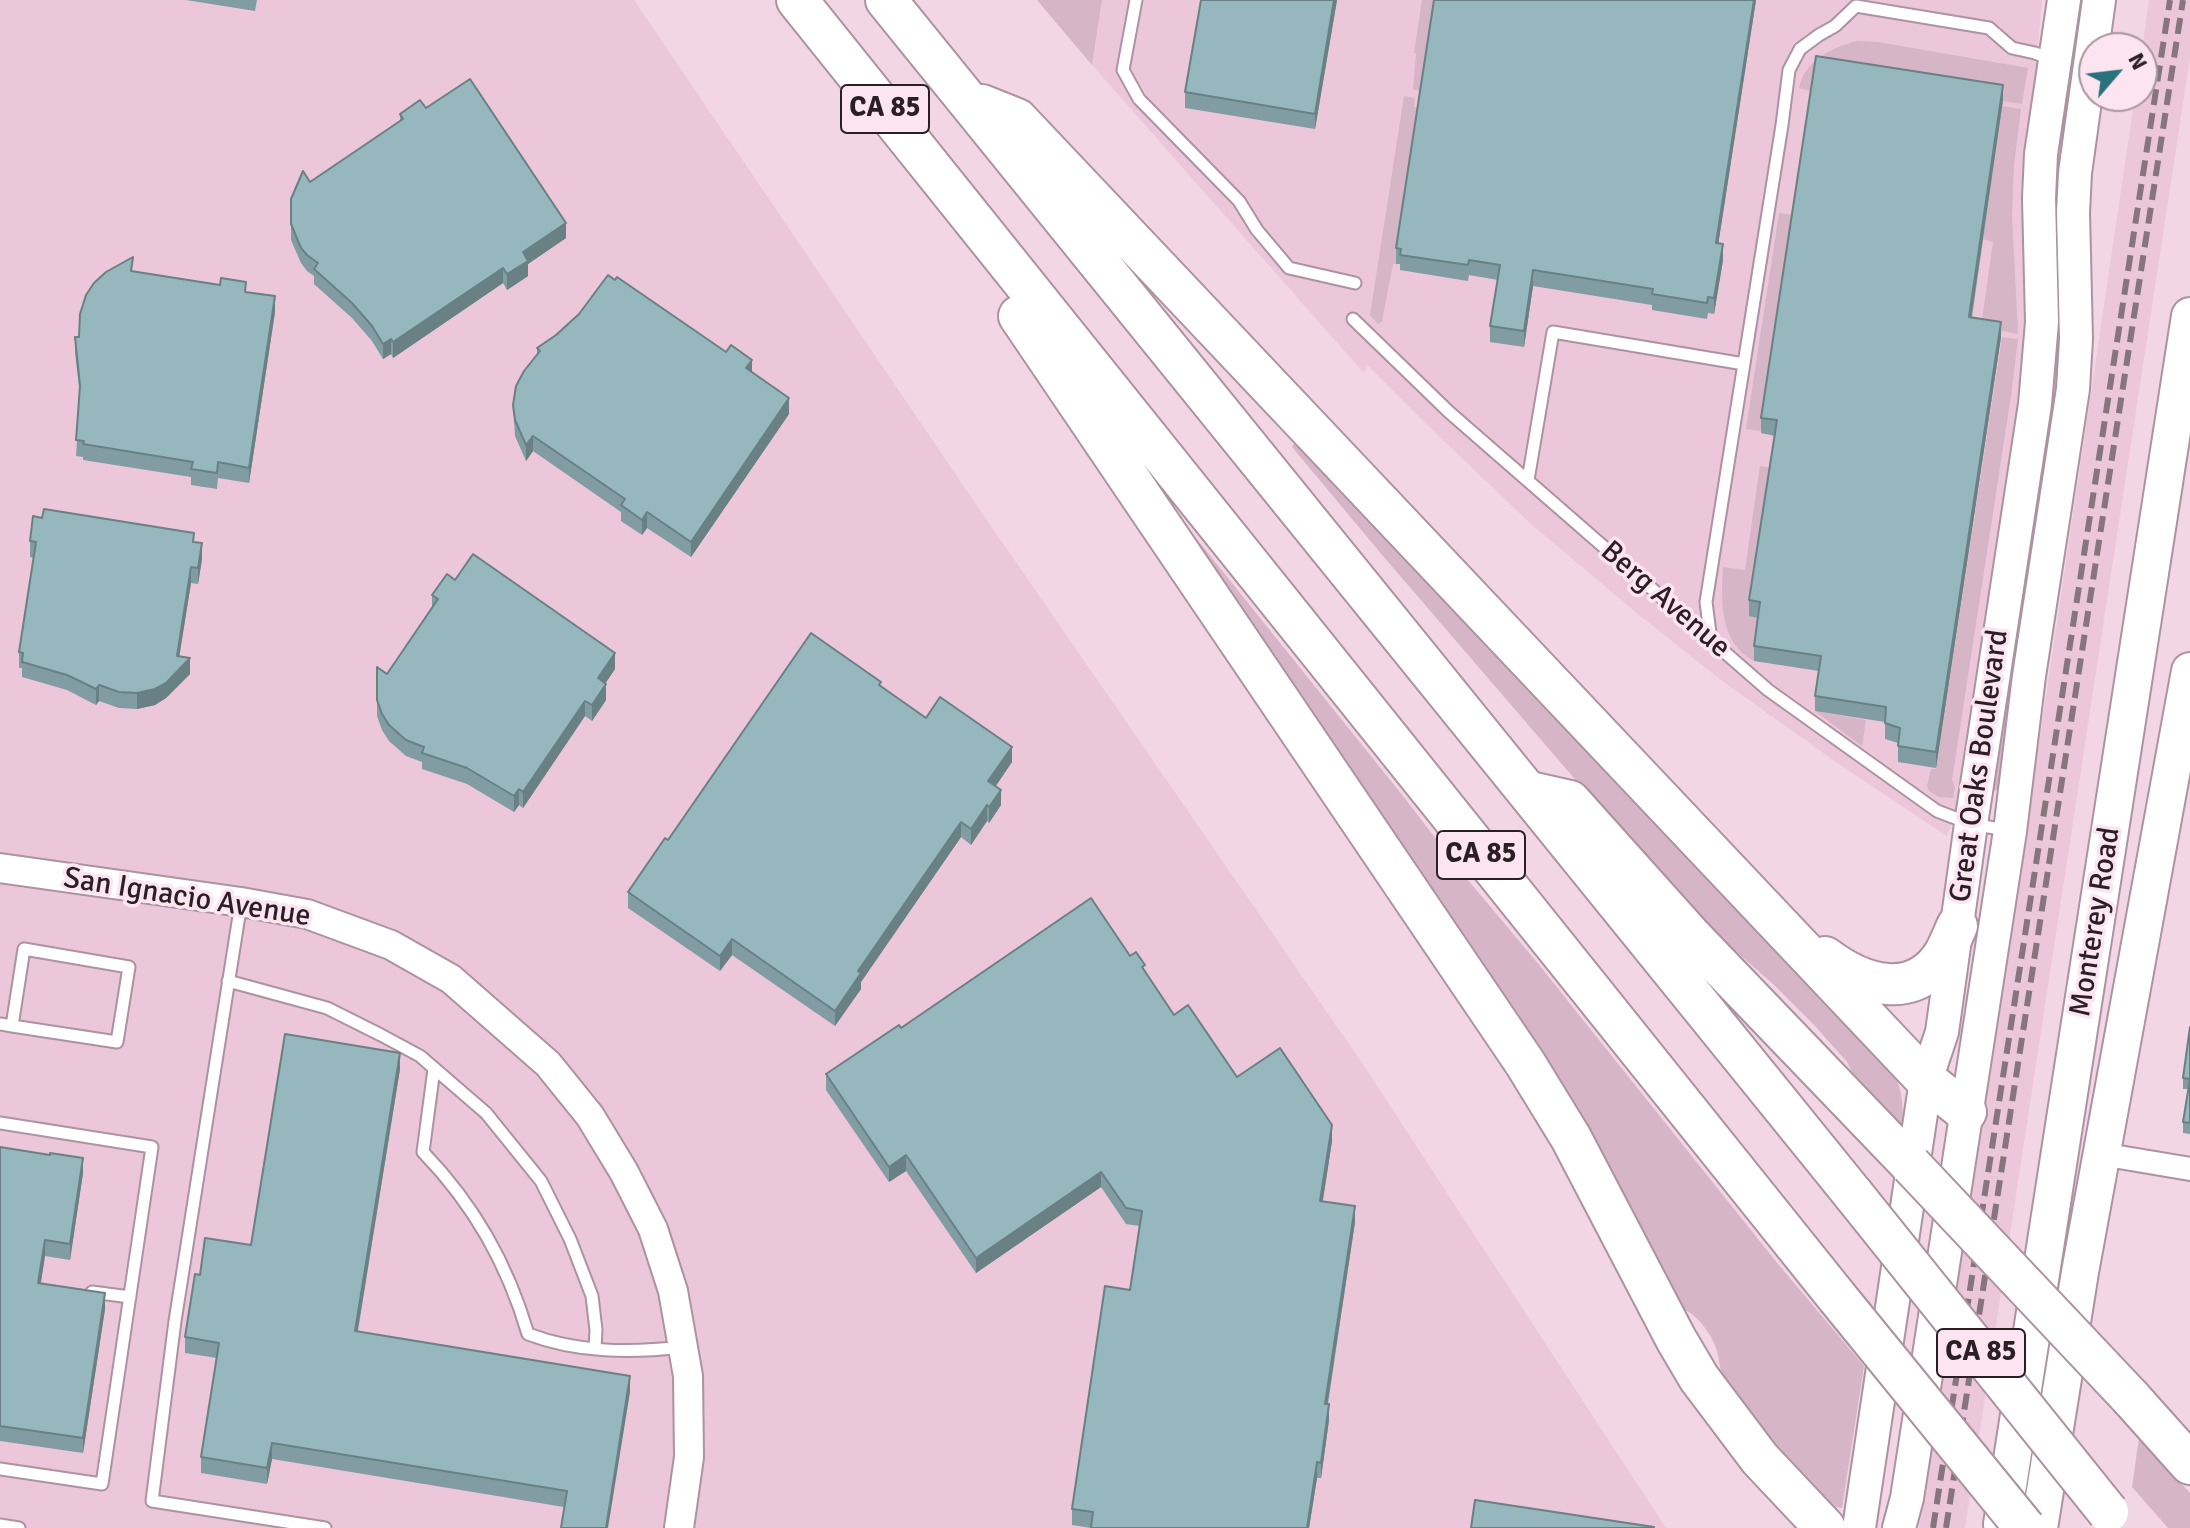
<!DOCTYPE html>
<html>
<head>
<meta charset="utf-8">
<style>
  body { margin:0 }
  #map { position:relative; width:2190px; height:1528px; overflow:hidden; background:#f2d6e4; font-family:Signika,sans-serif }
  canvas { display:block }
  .north { position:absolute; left:2078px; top:32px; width:80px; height:80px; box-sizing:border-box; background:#fce5f0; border:2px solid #a8969e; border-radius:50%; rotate:62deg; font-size:22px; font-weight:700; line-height:32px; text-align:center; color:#291f24 }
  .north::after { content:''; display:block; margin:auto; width:28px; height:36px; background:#2a717e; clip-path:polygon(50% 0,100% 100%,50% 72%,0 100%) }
</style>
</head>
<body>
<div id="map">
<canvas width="2190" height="1528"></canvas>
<div class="north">N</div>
</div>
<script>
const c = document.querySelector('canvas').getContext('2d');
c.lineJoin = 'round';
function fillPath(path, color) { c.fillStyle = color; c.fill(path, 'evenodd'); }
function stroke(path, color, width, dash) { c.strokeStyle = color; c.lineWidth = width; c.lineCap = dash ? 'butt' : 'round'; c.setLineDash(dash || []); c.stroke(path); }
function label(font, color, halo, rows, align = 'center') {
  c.font = font + ' Signika,sans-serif'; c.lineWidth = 7; c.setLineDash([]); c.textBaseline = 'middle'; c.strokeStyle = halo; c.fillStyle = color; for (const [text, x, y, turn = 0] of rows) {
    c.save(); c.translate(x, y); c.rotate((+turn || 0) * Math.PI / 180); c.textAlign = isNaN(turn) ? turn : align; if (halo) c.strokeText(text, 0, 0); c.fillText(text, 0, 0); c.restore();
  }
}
const built = new Path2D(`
  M0,0H634L975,503L1362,1063L1666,1528H0Z
  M1102,0H2042L2024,208L2031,345L1964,790L1947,836L1836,762L1721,680L1639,615L1531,524L1423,421L1367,365L1364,373L1092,65Z
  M2149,0H2190V58L1965,1528H1919L1981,1135L2135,96H2142V50Z`);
const green = new Path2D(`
  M1037,0H1102L1092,65Z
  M1422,0H1436L1422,91L1413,90L1416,53H1414Z
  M1857,41L1878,42L2028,68L2022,104L1816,72L1813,92L1799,88C1805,60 1831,48 1857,41Z
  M1404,96L1415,98L1414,107L1420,108L1396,264H1393L1382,321L1378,324L1370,315Z
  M2002,106L2021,109L2014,165L2012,215L2018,334L1981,327L1993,242L1983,239Z
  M1779,213L1794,215L1761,431L1746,429Z
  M2053,237H2058L2062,366L1998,789L1993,792L1990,789Z
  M2002,337L2018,339L2012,389L1952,780L1955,788L1953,798L1939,797L1929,791L1927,786L1931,769H1936Z
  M1297,438L1595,760L1705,874L1895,1075C1902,1092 1904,1107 1902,1125L1852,1072L1847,1062L1815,1026L1773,984L1731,947L1604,813L1383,556L1292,447Z
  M1760,466L1772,468L1750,616L1760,618L1754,661C1719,643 1721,600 1723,567L1745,570Z
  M1183,522L1403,796L1462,873L1536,961L1778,1264L1864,1366L1842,1508L1835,1507L1832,1510C1796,1469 1752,1429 1725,1381C1719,1370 1720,1362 1717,1351C1713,1336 1697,1314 1683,1309L1171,531Z
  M1815,711L1866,720L1862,746Z
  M2139,1438L2190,1493V1528H2168L2132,1487Z`);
const service = new Path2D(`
  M1136,0L1123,70L1139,99L1239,201L1257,230L1289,268L1355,283
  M1353,319L1449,412L1768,690L1937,811L1971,824L2006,830
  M1528,480L1553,332L1744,364
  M1711,641L1706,602L1782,125L1789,70L1800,49L1819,35L1835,26L1856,6L1989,28L2012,48L2035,53L2054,60
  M241,903L175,1321L152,1501L325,1528
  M228,981L327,1008L381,1035L420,1056L486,1113L541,1181L570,1239L592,1296L596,1330L595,1349
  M0,1024L12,1026L117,1042L129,967L24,949L12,1026
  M434,1069L423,1152C474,1205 507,1263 528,1334C578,1353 631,1353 683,1347
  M0,1123L152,1147L102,1484L0,1469
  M92,1292L130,1297
  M0,1525L19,1528`);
const minor = new Path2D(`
  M2101,1154L2190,1169`);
const tertiary = new Path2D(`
  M0,868L241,902L307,914L391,945L451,979L548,1064L590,1116L624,1172L653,1229L673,1291L688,1376L689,1457L679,1528`);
const secondary = new Path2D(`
  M1859,1528L1926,1080L1942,1032L1971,824L2035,404L2042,322L2039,198L2041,154L2064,0
  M1899,1528L1907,1498L2010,831L2029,676L2073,389L2076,339L2073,212L2075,173L2099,0`);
const primary = new Path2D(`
  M2002,1524L2190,316
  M2039,1528L2080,1272L2190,671`);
const motorway = new Path2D(`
  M797,0L1837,1297
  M886,0L1853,1194
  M982,105L1017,119L1926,1080L1966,1112
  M1019,316L1525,1063L1571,1138L1676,1339L1699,1378L1760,1459L1825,1528
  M1530,792L1570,801L1691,936L1911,1165
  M1825,957C1862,985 1914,1002 1944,954C1949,945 1953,935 1957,926
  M2131,1398L2190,1464`);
const rail = new Path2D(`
  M1933,1528L2170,0
  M1946,1528L2183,0`);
const motorwayBridge = new Path2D(`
  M1911,1165L2131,1398
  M1853,1194L2108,1512
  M1837,1297L2025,1528`);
const wall = new Path2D(`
  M186,0H257L255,11Z
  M1337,0L1315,129L1185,108V92Z
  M1756,0L1718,244L1723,260L1714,314L1708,313L1707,319L1652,310V305L1533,286L1524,347L1490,342V326L1498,280L1469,275L1468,281L1400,270V264H1396V248Z
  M2003,100L1972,317L2001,337L1936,768L1898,762V743L1885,739V722L1815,711V696L1819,671L1754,661V646L1758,618L1749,616V600L1775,436L1761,433V418Z
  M426,108L566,238L528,264V276L507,290L503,283L393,358L391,354L383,359L372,341L352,318L314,284V276L307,271L301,263L291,240V199L310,182L400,122V114Z
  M133,271L246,292L275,312L249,483L218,478L217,489L191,485V477L83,460V457L76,456L80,395L75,353V337H79Z
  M537,348L752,372L789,414L691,557L647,528L642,535L621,521V512L533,451L526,461L515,436L513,405L537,354Z
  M30,541L194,542L202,559L198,584L191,583L179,656L190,674L166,698L155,705L137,709L119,708L99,701L96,705L67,690L22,677V668H19V652L34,558L30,557Z
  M455,580L615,669L605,684L606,700L592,721L585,716L523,808L519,805L514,812L467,784L422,769V762L406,756L389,741L382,730L377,716V667L387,674L432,607V595Z
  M881,687L926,718L1012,762L996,786L1001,805L989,823L987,821L971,845L961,837L861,982V989L835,1026L732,955L720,971L628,908V892L668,840Z
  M1130,956L1145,972L1174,1015L1237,1077L1332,1141L1323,1201L1355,1222L1328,1404L1329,1420L1321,1478H1317L1309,1528H1091L1072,1525V1509L1130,1290L1139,1226L1126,1224L1101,1187L976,1273L906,1171L889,1182L826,1090V1074L901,1028Z
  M2190,1027V1134L2183,1133V1122L2188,1089H2183V1078Z
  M400,1069L358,1331L630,1392L564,1507L272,1459L267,1484L201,1473V1457L217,1358L185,1353V1337L200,1275L251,1245Z
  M0,1147L83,1173L70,1260L45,1256L41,1283L105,1309L83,1453L0,1441Z`);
const shadedWall = new Path2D(`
  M1334,0H1337L1315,129V114Z
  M1754,0H1756L1716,259V243Z
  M2003,85V100L1969,332V317Z
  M566,223V238L528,264V276L507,290V274L523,252Z
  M1723,244V260L1714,314V298Z
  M503,268V283L393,358V342Z
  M1533,270V286L1524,347V331Z
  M275,296V312L249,483V468Z
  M2001,322V337L1936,768V752Z
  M391,339V354L383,359V344Z
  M752,360V375L746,368Z
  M789,398V414L691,557V542Z
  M533,436V451L526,461V445Z
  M647,512V528L642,535V520Z
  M202,543V559L198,584V568Z
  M191,567V583L177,671V656Z
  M615,653V669L598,694V678Z
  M190,658V674L166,698L155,705L137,709V693Z
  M606,684V700L592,721V705Z
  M99,685V701L96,705V689Z
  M585,701V716L523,808V792Z
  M1012,747V762L988,797V781Z
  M519,789V805L514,812V796Z
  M1001,790V805L989,823V807Z
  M987,805V821L971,845V829Z
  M961,822V837L861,982V989L835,1026V1011L858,971Z
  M732,939V955L720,971V956Z
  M400,1053V1069L355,1346V1331Z
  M1332,1125V1141L1320,1217V1201Z
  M906,1155V1171L889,1182V1167Z
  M83,1158V1173L70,1260V1244Z
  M1101,1172V1187L976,1273V1258Z
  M1355,1206V1222L1325,1419V1404Z
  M45,1240V1256L38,1298V1283Z
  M105,1293V1309L83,1453V1438Z
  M630,1376V1392L608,1528H606Z
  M1329,1404V1420L1321,1478V1463Z
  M272,1443V1459L267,1484V1468Z
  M1317,1462V1478L1309,1528H1307Z`);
const building = new Path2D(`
  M1201,0H1334L1315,114L1185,92Z
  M1434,0H1754L1716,243L1723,244L1714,298L1708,297L1707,303L1652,294L1653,289L1533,270L1524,331L1490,326L1500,265L1469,260L1468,265L1400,255L1401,249L1396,248Z
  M1816,56L2003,85L1969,317L2001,322L1936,752L1898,746L1900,728L1885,723L1886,707L1815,696L1821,656L1754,646L1760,602L1749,600L1777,420L1761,418Z
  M470,79L566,223L523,252L528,261L507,274L503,268L393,342L391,339L383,344L372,326L352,303L314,269L318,263L307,255L301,248L291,224V199L303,171L310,182L403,119L400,114L420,100L426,108Z
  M133,257L131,271L220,285L221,278L246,282L245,292L275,296L249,468L218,462L217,473L191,469L193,462L83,444L84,441L76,440L80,386L75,337H79L80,314L86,295L94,283L106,272Z
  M608,275L615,280L617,277L726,352L731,345L752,360L746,368L789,398L691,542L647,512L642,520L621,505L625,499L533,436L526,445L515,420L513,405L516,386L524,371L540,351L537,348L556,335L579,314Z
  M44,509L194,533L193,542L202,543L198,568L191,567L177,656L190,658L166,683L155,689L137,693L119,692L99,685L96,689L67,675L22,662L23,653L19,652L36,542L30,541L33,516L42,518Z
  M473,554L615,653L598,678L606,684L592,705L585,701L523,792L519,789L514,796L467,768L422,753L424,747L406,740L389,725L382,714L377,700V667L387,674L438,599L432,595L447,574L455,580Z
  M811,633L881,682L879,685L926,718L940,697L1012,747L988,781L1001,790L989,807L987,805L971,829L961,822L858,971L861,973L835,1011L732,939L720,956L628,892L665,838L668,840Z
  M1091,898L1130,956L1136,952L1145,965L1142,967L1174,1015L1188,1005L1237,1077L1280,1048L1332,1125L1320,1201L1355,1206L1325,1404H1329L1321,1463L1317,1462L1307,1528H1091L1093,1512L1072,1509L1105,1286L1130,1290L1142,1211L1126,1208L1101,1172L976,1258L906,1155L889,1167L826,1074L899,1025L901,1028Z
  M2190,1027V1123L2183,1122L2190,1079L2183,1078Z
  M285,1034L400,1053L355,1331L630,1376L606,1528H561L567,1491L272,1443L267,1468L201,1457L219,1343L185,1337L195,1274L200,1275L205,1238L251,1245Z
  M0,1147L50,1155V1153L83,1158L70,1244L45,1240L38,1283L105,1293L83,1438L0,1426Z
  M1475,1500L1654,1527L1653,1528H1471Z`);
const shields = [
  [885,109,88],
  [1481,855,88],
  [1981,1353,88]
];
const shieldNames = [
  ["CA 85",885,109],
  ["CA 85",1481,855],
  ["CA 85",1981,1353]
];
const streetNames = [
  ["Berg Avenue",1665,600,41],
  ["Great Oaks Boulevard",1980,766,-82],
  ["San Ignacio Avenue",187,898,9],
  ["Monterey Road",2096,922,-81]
];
fillPath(built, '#ebc7d9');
fillPath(green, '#d6b5c6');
stroke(service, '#ad92a0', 15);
stroke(minor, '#ad92a0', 26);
stroke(tertiary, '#ad92a0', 32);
stroke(secondary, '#ad92a0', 36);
stroke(primary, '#ad92a0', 40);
stroke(motorway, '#ad92a0', 44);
stroke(service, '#fff', 11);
stroke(minor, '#fff', 22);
stroke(tertiary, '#fff', 28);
stroke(secondary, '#fff', 32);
stroke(primary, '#fff', 36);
stroke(motorway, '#fff', 40);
stroke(rail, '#87757e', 6, [16, 8]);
stroke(motorwayBridge, '#ad92a0', 44, []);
stroke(motorwayBridge, '#fff', 40);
fillPath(wall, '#819da3');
fillPath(shadedWall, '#698084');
fillPath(building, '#96b7bd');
stroke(building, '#698084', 2);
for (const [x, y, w] of shields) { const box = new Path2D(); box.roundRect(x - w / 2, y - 24, w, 48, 6); c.fillStyle = '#fce5f0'; c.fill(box); stroke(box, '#291f24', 2); }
label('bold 28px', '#291f24', null, shieldNames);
label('30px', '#291f24', '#fce5f0', streetNames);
</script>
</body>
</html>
